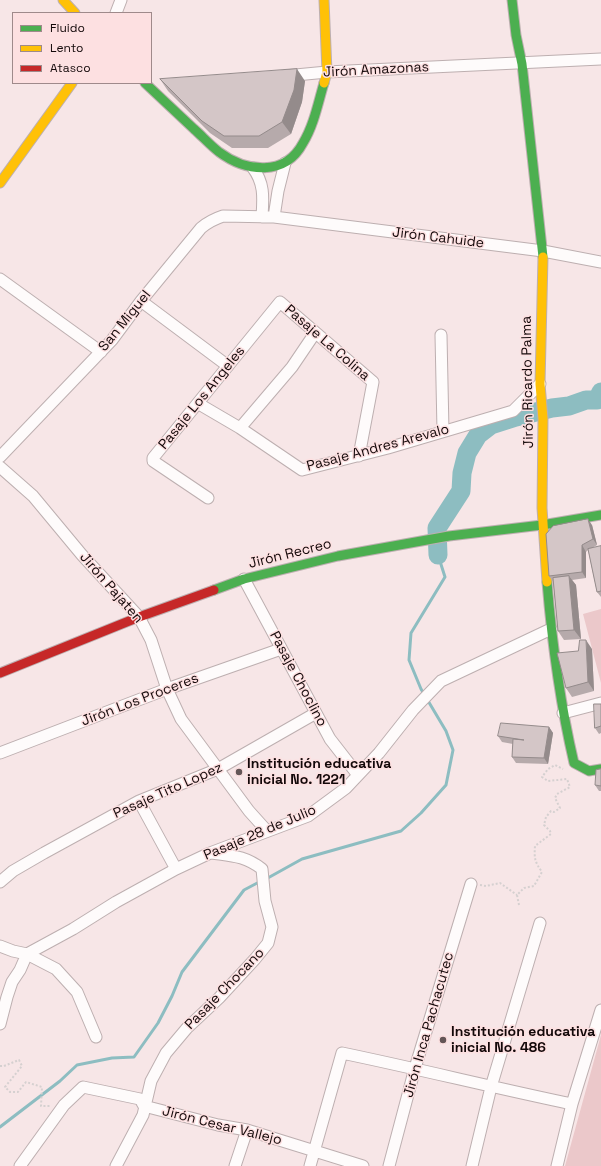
<!DOCTYPE html>
<html>
<head>
<meta charset="utf-8">
<style>
  body { margin:0 }
  #map { position:relative; width:601px; height:1166px; overflow:hidden; background:#f7e6e7; font-family:"Space Grotesk",sans-serif }
  canvas { display:block }
  .legend { position:absolute; left:12px; top:12px; width:140px; height:72px; box-sizing:border-box; background:#fde0e1; border:1px solid #9f8a8b; margin:0; padding:5px 7px; list-style:none; font-size:12px; color:#130809 }
  .legend li { display:flex; align-items:center; gap:8px; height:20px }
  .legend b { width:20px; border:1px solid #9f8a8b }
</style>
</head>
<body>
<div id="map">
<canvas width="601" height="1166"></canvas>
<ul class="legend">
<li><b style="height:5px;background:#4caf50"></b>Fluido</li>
<li><b style="height:5px;background:#ffc107"></b>Lento</li>
<li><b style="height:5px;background:#c62828"></b>Atasco</li>
</ul>
</div>
<script>
const c = document.querySelector('canvas').getContext('2d');
c.lineJoin = 'round';
function fillPath(path, color) { c.fillStyle = color; c.fill(path, 'evenodd'); }
function stroke(path, color, width, dash) { c.strokeStyle = color; c.lineWidth = width; c.lineCap = dash ? 'butt' : 'round'; c.setLineDash(dash || []); c.stroke(path); }
function label(font, color, halo, rows, align = 'center') {
  c.font = font + ' "Space Grotesk",sans-serif'; c.lineWidth = 3; c.setLineDash([]); c.textBaseline = 'middle'; c.strokeStyle = halo; c.fillStyle = color; for (const [text, x, y, turn = 0] of rows) {
    c.save(); c.translate(x, y); c.rotate((+turn || 0) * Math.PI / 180); c.textAlign = isNaN(turn) ? turn : align; if (halo) c.strokeText(text, 0, 0); c.fillText(text, 0, 0); c.restore();
  }
}
const green = new Path2D(`
  M601,609V683L583,614Z
  M601,1035V1166H565Z`);
const stream = new Path2D(`
  M266,879L302,859L401,831L421,813L446,785L453,750L446,731L421,689L409,660L411,633L445,577L438,555
  M0,1127L60,1081L77,1065L112,1058L134,1057L158,1023L172,996L182,972L244,890L261,881`);
const river = new Path2D(`
  M438,555L437,528L461,491L462,473L467,453L478,435L491,425L516,417L552,408L569,406L586,400H597L601,392`);
const path = new Path2D(`
  M480,885L486,886L500,883L517,895
  M519,905L517,895L524,888L534,886L542,872C535,862 534,859 535,846L551,834L550,831L544,825L546,817L551,811L554,812L560,808L555,798L557,794L570,787L567,779L548,781L542,777L548,769L555,765L563,769
  M0,1066H4L19,1060L22,1066L5,1087L10,1092H18L26,1082L42,1087L41,1106H50`);
const street = new Path2D(`
  M116,13L121,0
  M285,76L327,72L601,59
  M253,168C265,184 263,199 262,217
  M274,217L278,191L285,163
  M0,279L101,352
  M141,301L228,366
  M441,335L443,431
  M199,404L240,428L302,470L388,448L513,411L540,384
  M240,428L292,367L315,333
  M0,457L112,340L141,301L201,228C208,222 214,219 223,216L274,217L543,251L601,262
  M0,467L33,496L82,555L139,617L151,640L167,689L181,719L249,811L267,831
  M208,498L153,461V458L280,302L373,382L359,456
  M244,579L330,739L358,775
  M563,713L601,703
  M0,753L167,689L281,649
  M139,801L176,869
  M0,882L13,871L44,853L139,801L218,769L316,713
  M0,946L13,951L27,954L56,969L77,992L96,1037
  M0,1024L7,997L12,982L20,970L27,954L73,929L116,902L176,869L210,853L308,816L346,788L379,753L413,710L441,681L551,629
  M20,1166L64,1105L83,1087L140,1099L144,1106L218,1125L247,1130L363,1166
  M116,1166L143,1115L151,1081L166,1053L187,1028L219,998L255,959L268,943L272,927L265,901L262,869C245,856 233,856 212,853
  M235,1166L247,1130
  M310,1166L342,1053C419,1069 495,1088 572,1104
  M389,1166L415,1068L471,884
  M472,1166L491,1087L540,923
  M557,1166L572,1104L601,1010`);
const fast = new Path2D(`
  M512,0L516,35L522,64L543,257
  M145,83C161,98 178,114 194,129C202,136 210,145 219,152C246,172 285,177 303,143C314,125 318,103 324,83
  M547,582C552,643 560,703 574,763L589,771L601,769
  M214,590L244,579L338,556L449,536L542,525L601,515`);
const slow = new Path2D(`
  M63,0L75,13
  M324,83L327,72L324,0
  M0,183L72,83
  M543,257L540,384L543,419L542,508L547,582`);
const jam = new Path2D(`
  M0,673L139,617L214,590`);
const wall = new Path2D(`
  M160,79L305,81L302,102L291,134L268,148H232L210,133L168,91Z
  M592,525L597,545L592,548L601,546V597L597,592L588,550L586,552V578L572,580L576,585L581,639L564,640L558,631L553,582L549,576Z
  M592,649L594,691L572,697L566,688Z
  M601,704V733L599,734L595,728Z
  M549,727L553,733L548,764L516,763L512,757L513,744L502,742L498,736Z
  M601,769V791H599L595,785Z`);
const shadedWall = new Path2D(`
  M297,69L305,81L302,102L291,134L282,122Z
  M588,519L592,525L597,545L593,539Z
  M582,545L586,552V578L582,572Z
  M569,576L576,585L581,639L574,630Z
  M586,640L592,649L594,691L588,682Z
  M549,727L553,733L548,764L544,758Z`);
const building = new Path2D(`
  M297,69L294,90L282,122L259,136H224L202,121L160,79Z
  M588,519L593,539L582,545V572L549,576L546,534L553,526Z
  M601,546V591L597,592L588,549Z
  M569,576L574,630L558,631L553,578Z
  M580,640H586L588,682L566,688L557,653L578,651Z
  M594,704H601V726L595,728Z
  M501,723L549,727L544,758L512,757L513,739L524,740L498,736Z
  M601,769V786L595,785L596,770Z`);
const markers = [
  [239,772,4,"#635657"],
  [443,1040,4,"#635657"]
];
const streetNames = [
  ["Jirón Amazonas",376,70,-3],
  ["Jirón Cahuide",438,238,7],
  ["San Miguel",125,321,-51],
  ["Pasaje La Colina",327,343,41],
  ["Jirón Ricardo Palma",528,382,-91],
  ["Pasaje Los Angeles",202,398,-51],
  ["Pasaje Andres Arevalo",378,448,-15],
  ["Jirón Recreo",290,554,-14],
  ["Jirón Pajaten",111,588,49],
  ["Pasaje Choclino",298,679,62],
  ["Jirón Los Proceres",140,700,-21],
  ["Pasaje Tito Lopez",168,791,-24],
  ["Pasaje 28 de Julio",260,833,-23],
  ["Pasaje Chocano",225,989,-46],
  ["Jirón Inca Pachacutec",429,1025,-74],
  ["Jirón Cesar Vallejo",222,1126,14]
];
const poiNames = [
  ["Institución educativa",247,764],
  ["inicial No. 1221",247,780],
  ["Institución educativa",451,1032],
  ["inicial No. 486",451,1048]
];
fillPath(green, '#ebc8ca');
stroke(stream, '#8dbdc1', 3);
stroke(river, '#8dbdc1', 19);
stroke(street, '#bdafb0', 13);
stroke(fast, '#bdafb0', 11);
stroke(slow, '#bdafb0', 11);
stroke(jam, '#bdafb0', 11);
stroke(path, '#d5d0d0', 2, [2, 2]);
stroke(street, '#fefbfb', 11);
stroke(fast, '#4caf50', 9);
stroke(slow, '#ffc107', 9);
stroke(jam, '#c62828', 9);
fillPath(wall, '#b6aaab');
fillPath(shadedWall, '#948b8b');
fillPath(building, '#d4c6c7');
stroke(building, '#948b8b', 1);
for (const [x, y, r, color] of markers) { const dot = new Path2D(); dot.arc(x, y, r, 0, 2 * Math.PI); c.fillStyle = color; c.fill(dot); stroke(dot, '#fde0e1', 1.5); }
label('14px', '#130809', '#fde0e1', streetNames);
label('bold 14px', '#130809', '#fde0e1', poiNames, 'left');
</script>
</body>
</html>
